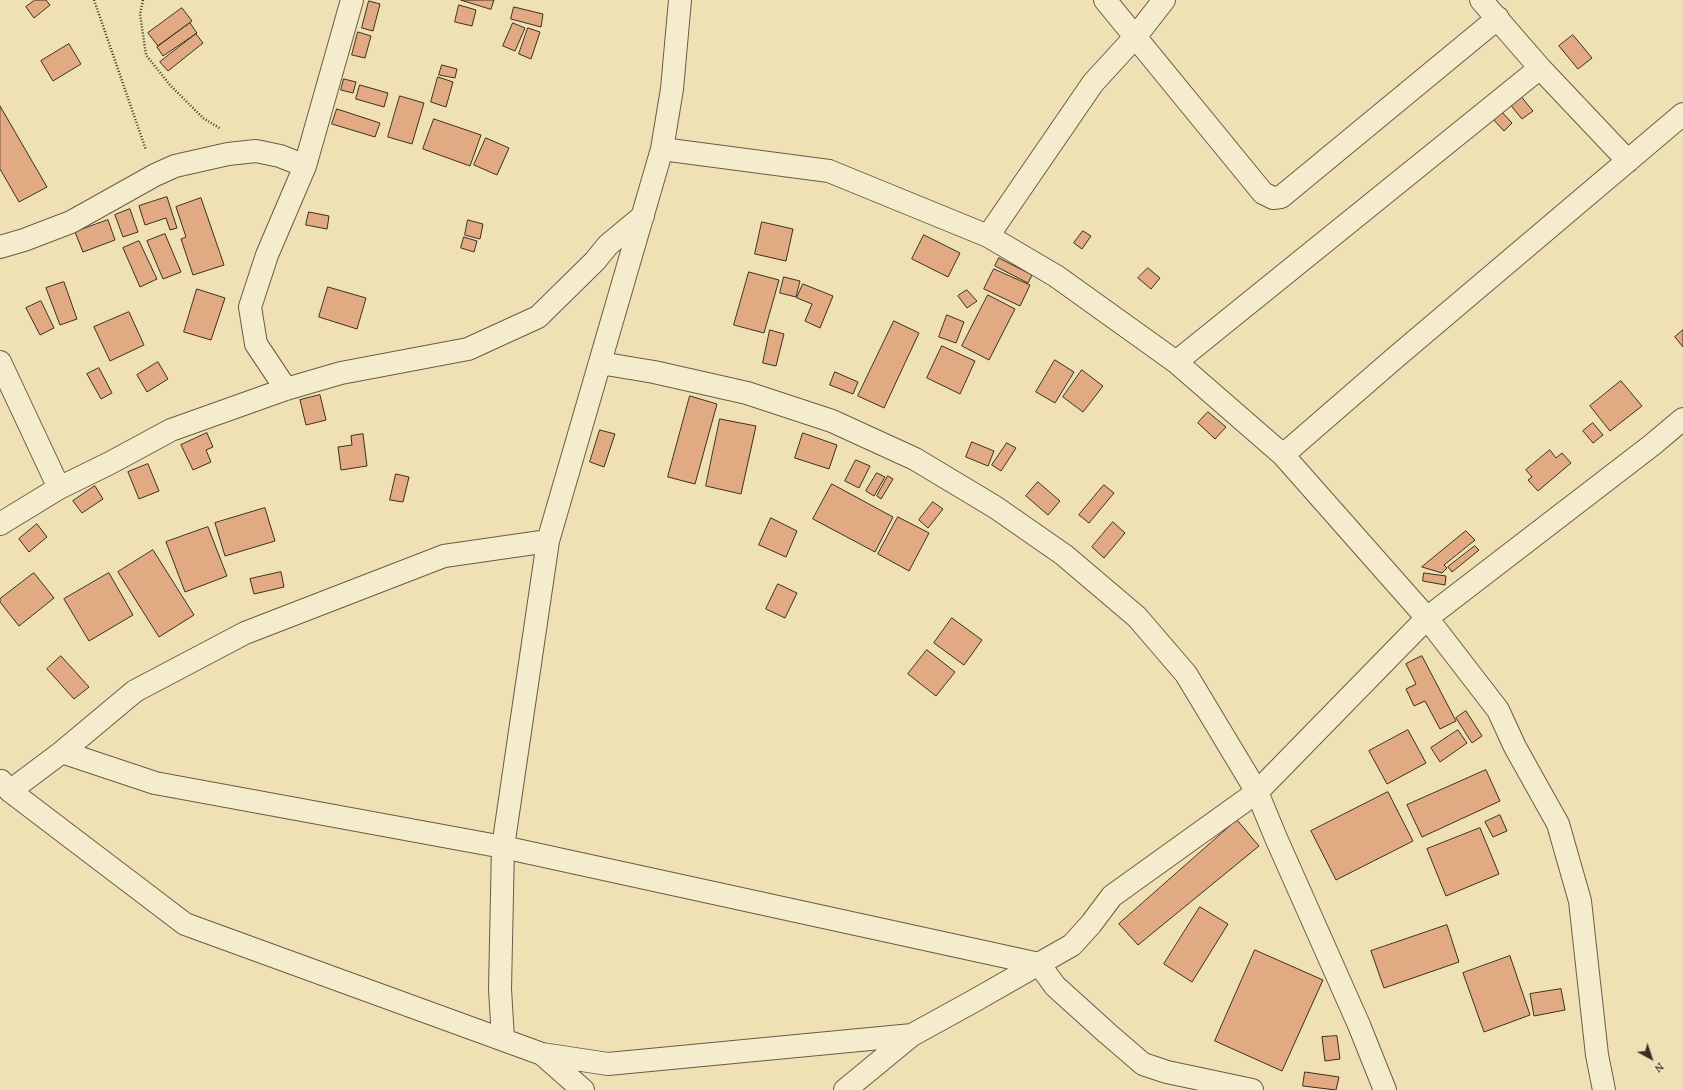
<!DOCTYPE html>
<html>
<head>
<meta charset="utf-8">
<style>
  body { margin:0 }
  #map { position:relative; width:1683px; height:1090px; overflow:hidden; background:#efe1b4; font-family:"IM FELL French Canon",serif }
  canvas { display:block }
  .north { position:absolute; left:1631px; top:1038px; width:40px; height:40px; -webkit-text-stroke:3px #f5ecce; paint-order:stroke; rotate:140deg; font-size:11px; font-weight:700; line-height:16px; text-align:center; color:#3c2f22 }
  .north::after { content:''; display:block; margin:auto; width:14px; height:18px; background:#3c2f22; clip-path:polygon(50% 0,100% 100%,50% 72%,0 100%) }
</style>
</head>
<body>
<div id="map">
<canvas width="1683" height="1090"></canvas>
<div class="north">N</div>
</div>
<script>
const c = document.querySelector('canvas').getContext('2d');
c.lineJoin = 'round';
function fillPath(path, color) { c.fillStyle = color; c.fill(path, 'evenodd'); }
function stroke(path, color, width, dash) { c.strokeStyle = color; c.lineWidth = width; c.lineCap = dash ? 'butt' : 'round'; c.setLineDash(dash || []); c.stroke(path); }
const building = new Path2D(`
  M35,0H46L50,5L34,18L26,7Z
  M461,0H494L491,9Z
  M369,1L380,4L373,31L362,28Z
  M459,5L476,10L472,26L455,22Z
  M514,7L543,14L541,27L511,19Z
  M182,8L192,21L158,46L148,33Z
  M190,23L197,33L163,56L157,47Z
  M513,23L525,28L515,51L503,46Z
  M528,28L540,32L531,59L519,54Z
  M358,32L371,36L365,58L352,55Z
  M196,34L203,43L168,71L160,62Z
  M1573,35L1592,58L1578,69L1559,46Z
  M69,44L81,64L53,81L41,61Z
  M442,65L457,69L455,78L439,75Z
  M438,77L453,82L446,107L431,102Z
  M344,79L356,82L353,93L341,90Z
  M360,85L388,93L384,107L356,99Z
  M1519,94L1533,111L1522,119L1508,102Z
  M400,96L424,103L412,144L388,137Z
  M0,106L47,187L19,202L0,169Z
  M337,109L380,123L375,137L332,124Z
  M1500,110L1512,123L1504,131L1491,117Z
  M434,119L481,135L470,166L423,149Z
  M486,138L509,148L497,175L474,165Z
  M167,197L177,228L170,230L166,218L145,225L139,206Z
  M201,198L224,265L193,275L181,239L186,237L176,207Z
  M130,209L138,232L123,237L115,215Z
  M309,212L329,216L327,229L306,225Z
  M108,220L115,240L83,252L75,232Z
  M468,220L483,224L480,239L465,235Z
  M762,222L793,229L786,261L755,254Z
  M1083,231L1091,236L1082,249L1074,243Z
  M165,234L181,272L163,279L147,241Z
  M924,235L960,253L948,277L912,259Z
  M464,237L477,241L474,252L461,248Z
  M139,241L157,279L140,287L123,248Z
  M999,258L1032,275L1028,283L995,266Z
  M1148,268L1160,278L1151,289L1138,278Z
  M994,269L1030,285L1020,306L984,289Z
  M749,272L779,280L764,333L734,325Z
  M784,277L800,281L796,297L780,293Z
  M64,282L77,319L60,325L46,288Z
  M803,284L833,296L820,328L805,321L812,304L797,298Z
  M328,287L366,298L357,329L319,317Z
  M197,289L225,298L211,340L184,332Z
  M967,290L977,301L967,308L958,296Z
  M988,295L1015,309L989,360L962,346Z
  M41,301L54,328L40,335L26,308Z
  M129,312L144,345L110,361L94,327Z
  M947,315L964,322L956,343L939,337Z
  M894,321L919,333L884,408L858,396Z
  M770,330L784,334L776,366L763,363Z
  M1683,330V347L1675,337Z
  M942,346L975,361L960,394L927,378Z
  M1055,360L1074,372L1055,403L1036,392Z
  M158,362L168,379L147,392L137,375Z
  M99,368L112,393L101,399L87,374Z
  M1082,370L1103,386L1083,412L1063,397Z
  M835,372L858,382L853,394L830,385Z
  M1621,381L1642,406L1610,431L1590,406Z
  M320,395L326,420L306,425L300,400Z
  M690,396L717,404L695,484L668,477Z
  M1208,412L1226,427L1215,439L1198,423Z
  M720,419L756,426L741,494L706,486Z
  M1593,423L1603,435L1593,443L1583,431Z
  M600,430L615,434L604,467L590,462Z
  M207,433L213,447L206,450L211,462L193,470L181,445Z
  M803,433L837,445L829,469L795,458Z
  M363,434L367,466L341,470L338,447L352,445L351,436Z
  M972,442L994,451L988,466L966,457Z
  M1007,443L1016,448L1001,471L992,465Z
  M1550,450L1556,458L1562,453L1571,463L1538,491L1528,480L1532,477L1526,470Z
  M856,460L870,466L859,488L845,481Z
  M148,464L159,491L139,499L128,472Z
  M877,473L885,477L874,496L866,491Z
  M396,474L409,477L403,502L390,500Z
  M888,476L893,479L881,499L877,496Z
  M1038,482L1060,501L1048,515L1026,496Z
  M832,484L893,517L875,552L813,519Z
  M1104,485L1114,493L1089,523L1079,515Z
  M95,486L103,499L82,513L73,501Z
  M933,502L943,509L928,528L919,520Z
  M265,508L275,541L225,556L215,523Z
  M898,517L929,533L909,571L878,554Z
  M771,518L797,531L786,557L759,545Z
  M1113,522L1125,533L1104,558L1092,547Z
  M37,524L47,537L29,552L19,539Z
  M208,527L227,576L185,592L166,542Z
  M1466,531L1475,540L1444,565L1447,568L1442,573L1422,567Z
  M1475,546L1479,550L1452,572L1448,567Z
  M153,550L194,615L159,637L118,572Z
  M281,572L284,587L254,594L250,579Z
  M34,573L54,598L19,626L0,602V599Z
  M109,573L133,615L89,641L64,599Z
  M1424,573L1446,576L1445,585L1423,581Z
  M778,584L797,593L785,618L766,609Z
  M952,618L982,640L964,665L934,643Z
  M927,650L955,672L936,696L908,674Z
  M61,656L89,687L74,699L47,669Z
  M1422,656L1456,721L1440,729L1425,701L1414,706L1406,689L1416,684L1406,664Z
  M1466,711L1482,736L1472,743L1456,718Z
  M1408,730L1426,763L1387,784L1369,751Z
  M1458,730L1467,743L1440,762L1431,748Z
  M1486,770L1500,801L1422,837L1407,805Z
  M1388,792L1413,841L1336,880L1311,831Z
  M1500,815L1507,831L1493,837L1485,822Z
  M1237,820L1259,846L1138,945L1119,924Z
  M1480,828L1499,874L1446,896L1427,849Z
  M1200,907L1228,924L1192,982L1164,964Z
  M1447,925L1459,962L1384,988L1371,951Z
  M1255,950L1323,980L1282,1071L1215,1041Z
  M1510,956L1530,1015L1484,1032L1463,973Z
  M1561,989L1565,1010L1534,1016L1530,994Z
  M1337,1036L1340,1059L1325,1061L1322,1037Z
  M1305,1072L1339,1077L1336,1090L1303,1086Z`);
const path = new Path2D(`
  M94,0L146,150
  M143,0L140,14L146,55L170,85L203,118L221,129`);
const minor = new Path2D(`
  M1105,0L1263,193L1273,198L1281,197L1498,18
  M1481,0L1540,68L1628,161
  M662,149L829,171L988,236L1056,276L1176,362L1283,455L1427,618L1498,710L1515,747L1558,824L1580,901L1597,1055L1604,1090
  M988,236L1093,83L1136,36L1164,0
  M0,247L24,240L71,222L155,175L175,166L228,154L256,151L280,156L305,166
  M0,362L59,488
  M1176,362L1540,68
  M600,363L654,372L747,393L832,421L915,459L995,507L1064,555L1137,617L1186,674L1257,792L1276,838L1359,1025L1385,1090
  M286,389L256,344L250,307L267,255L305,166L352,0
  M1283,455L1396,357L1683,114
  M0,524L59,488L110,463L171,430L286,389L341,373L468,349L538,317L595,261L608,245L643,216
  M62,752L155,783L503,847L1039,964L1055,986L1107,1033L1143,1064L1167,1072L1252,1090
  M1,781L10,791L185,924L542,1054L608,1064L912,1035
  M10,791L62,752L135,691L245,633L444,556L548,541L662,149L672,89L680,0
  M503,1039L500,989L503,847L548,541
  M542,1054L583,1090
  M845,1090L912,1035L972,1002L1072,945L1091,924L1112,896L1257,792L1427,618L1652,445L1683,419`);
fillPath(building, '#e1aa82');
stroke(building, '#3c2f22', 1);
stroke(minor, '#695c46', 24);
stroke(path, '#3c2f22', 2.5, [1, 2]);
stroke(minor, '#f5ecce', 22);
</script>
</body>
</html>
